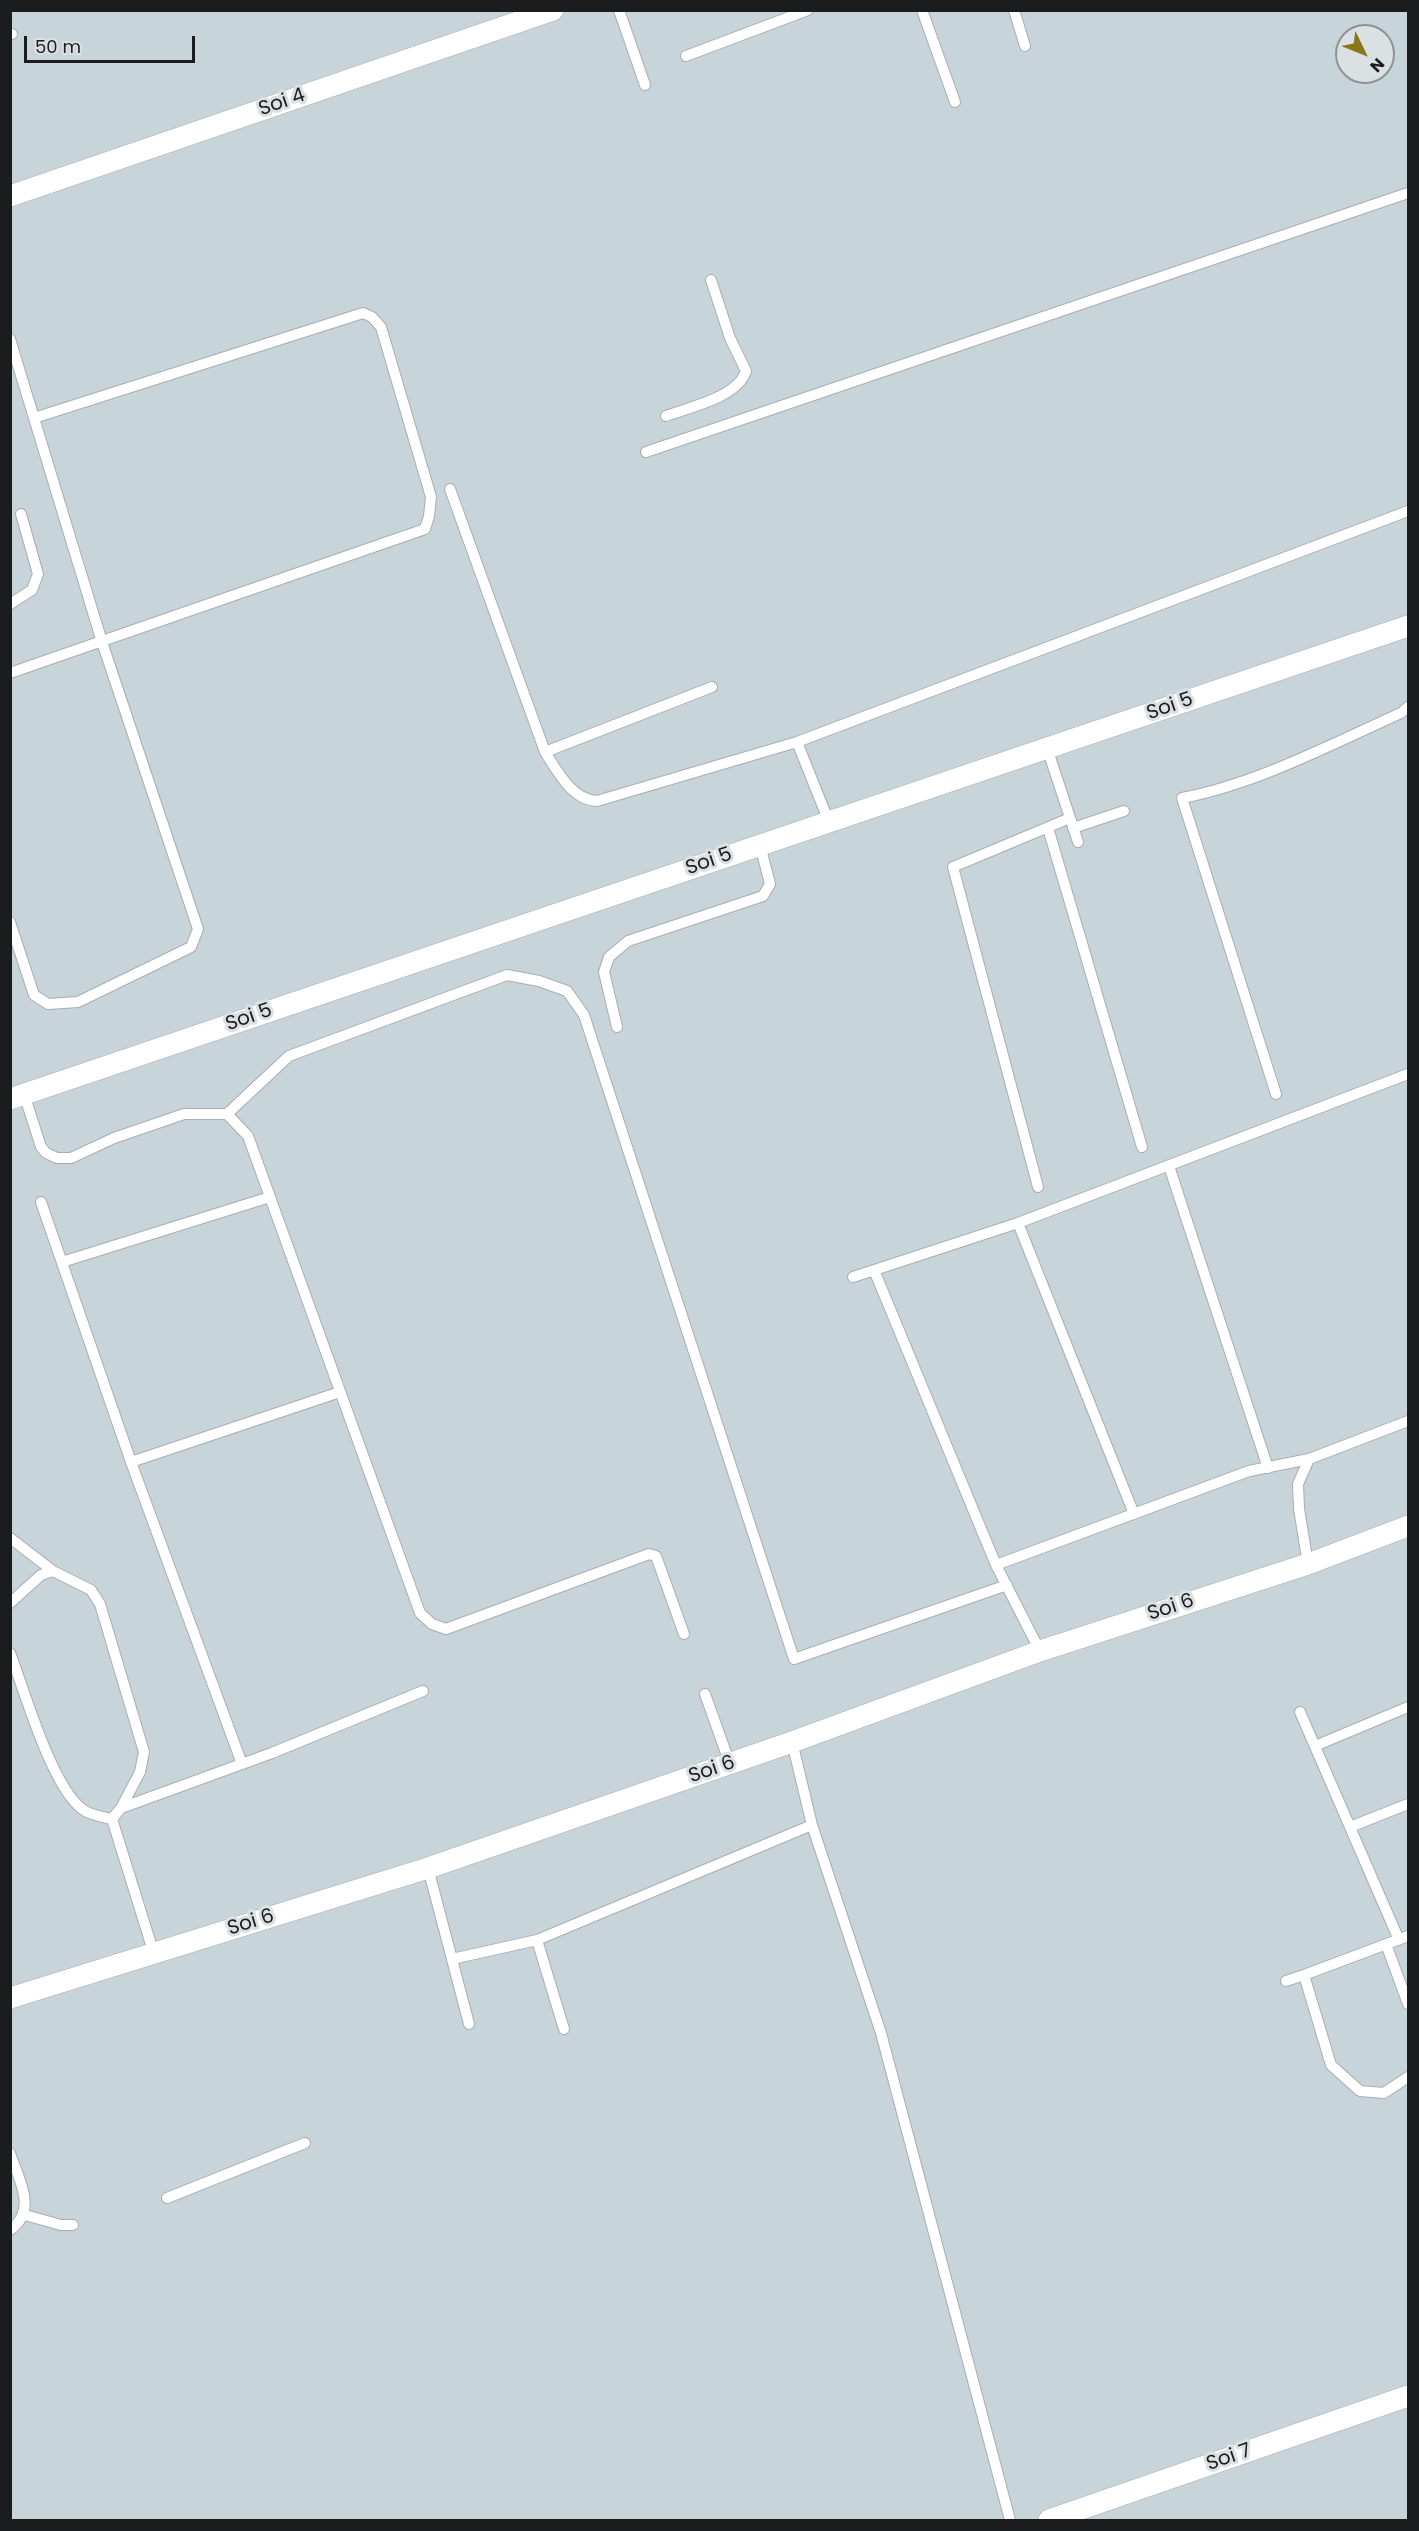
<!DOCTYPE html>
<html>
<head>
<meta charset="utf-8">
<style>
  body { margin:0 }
  #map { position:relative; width:1419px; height:2531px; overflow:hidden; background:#dbe0e3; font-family:Poppins,sans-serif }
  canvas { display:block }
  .frame { position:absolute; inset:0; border:12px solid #1a1c1d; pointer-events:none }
  .north { position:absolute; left:1335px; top:24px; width:60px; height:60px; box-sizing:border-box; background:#dbe0e3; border:2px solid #8e9294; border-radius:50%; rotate:133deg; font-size:16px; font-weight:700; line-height:24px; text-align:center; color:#1a1c1d }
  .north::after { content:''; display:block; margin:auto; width:21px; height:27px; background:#88771b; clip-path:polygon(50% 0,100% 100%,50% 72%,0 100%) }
  .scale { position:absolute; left:24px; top:36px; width:171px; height:27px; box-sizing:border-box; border:3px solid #1a1c1d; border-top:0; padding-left:8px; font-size:18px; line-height:21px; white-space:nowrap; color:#1a1c1d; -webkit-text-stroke:4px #dbe0e3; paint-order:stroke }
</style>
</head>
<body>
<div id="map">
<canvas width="1419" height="2531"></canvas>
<div class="frame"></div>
<div class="north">N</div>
<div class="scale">50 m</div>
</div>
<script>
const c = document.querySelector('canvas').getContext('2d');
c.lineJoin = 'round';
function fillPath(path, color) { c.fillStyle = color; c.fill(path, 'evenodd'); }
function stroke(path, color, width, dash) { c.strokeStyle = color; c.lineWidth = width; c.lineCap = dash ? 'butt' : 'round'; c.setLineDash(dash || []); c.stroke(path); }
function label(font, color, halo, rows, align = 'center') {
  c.font = font + ' Poppins,sans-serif'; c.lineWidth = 6; c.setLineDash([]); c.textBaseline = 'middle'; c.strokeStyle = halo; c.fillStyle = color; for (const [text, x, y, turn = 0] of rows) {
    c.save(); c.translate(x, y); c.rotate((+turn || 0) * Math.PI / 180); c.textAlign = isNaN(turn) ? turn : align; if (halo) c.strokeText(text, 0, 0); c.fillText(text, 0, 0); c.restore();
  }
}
const built = new Path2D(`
  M11,11H1408V2520H11ZM1347,36H1383V72H1347Z`);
const service = new Path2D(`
  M619,10L645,85
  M922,10L955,102
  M1014,10L1025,46
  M10,34H12
  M686,56L808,10
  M10,339L102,642L198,929L191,947L78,1002L48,1004L34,995L10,922
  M666,416C690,407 738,397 746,371L730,338L711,280
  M646,452L1408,193
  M450,489L545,752C557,771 572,800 597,801L797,742
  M10,604L32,590L38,574L21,514
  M10,673L425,529L429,516L431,497L381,327L372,317L363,313L34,418
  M1047,748L1078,842
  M545,752L712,687
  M829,822L797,742L1408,511
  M1048,828L1142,1147
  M1073,828L1124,811
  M617,1027L604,972L609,957L628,941L763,896L770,884L760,845
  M24,1094L41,1147L46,1153L57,1158H71L114,1138L184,1114H227L248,1136L420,1613L432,1624L446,1629L649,1554L656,1556L684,1634
  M1276,1094L1182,798C1256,784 1332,744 1401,713L1408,707
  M227,1114L289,1056L507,975L539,981L567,991L584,1015L794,1659L1007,1585
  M1169,1166L1268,1468
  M1038,1187L953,867L1070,818
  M41,1202L131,1462L242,1764
  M62,1262L270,1197
  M874,1270L996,1565L1040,1651
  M853,1277L1018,1223
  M131,1462L340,1392
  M1134,1514L1018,1223L1408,1074
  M10,1538L53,1571L41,1575L10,1603
  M1308,1564L1299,1509L1298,1484L1309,1459L1408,1421
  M996,1565L1249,1471L1309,1459
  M53,1571L91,1590L100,1604L144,1752L140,1772L121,1808
  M10,1653C25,1692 51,1785 82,1809C89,1815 103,1817 112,1819
  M705,1694L730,1764
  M1300,1712L1399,1940
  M792,1742L812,1825L881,2033L1010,2520
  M1315,1746L1408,1707
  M1350,1827L1408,1804
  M428,1868L469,2024
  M537,1940L812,1825
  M1386,1944L1408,2004
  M154,1954L112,1819L121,1808L272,1753L423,1691
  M452,1959L537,1940L564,2029
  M1304,1975L1408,1936
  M1286,1981L1304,1975L1331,2065L1360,2091L1384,2093L1408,2077
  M10,2153C19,2180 38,2210 10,2230
  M167,2198L305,2143
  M25,2215L61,2225H73`);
const minor = new Path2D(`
  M10,196L553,10
  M10,1099L1408,626
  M10,1998L428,1868L792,1742L1040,1651L1308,1564L1408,1526
  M1049,2520L1408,2396`);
const streetNames = [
  ["Soi 4",282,103,-19],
  ["Soi 5",1170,707,-19],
  ["Soi 5",709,862,-19],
  ["Soi 5",249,1018,-19],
  ["Soi 6",1171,1608,-18],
  ["Soi 6",712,1770,-19],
  ["Soi 6",251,1923,-17],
  ["Soi 7",1229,2458,-19]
];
fillPath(built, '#c7d4da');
stroke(service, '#a8aeb0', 12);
stroke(minor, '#a8aeb0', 22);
stroke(service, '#fff', 10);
stroke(minor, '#fff', 21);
label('20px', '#1a1c1d', '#dbe0e3', streetNames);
</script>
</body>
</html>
